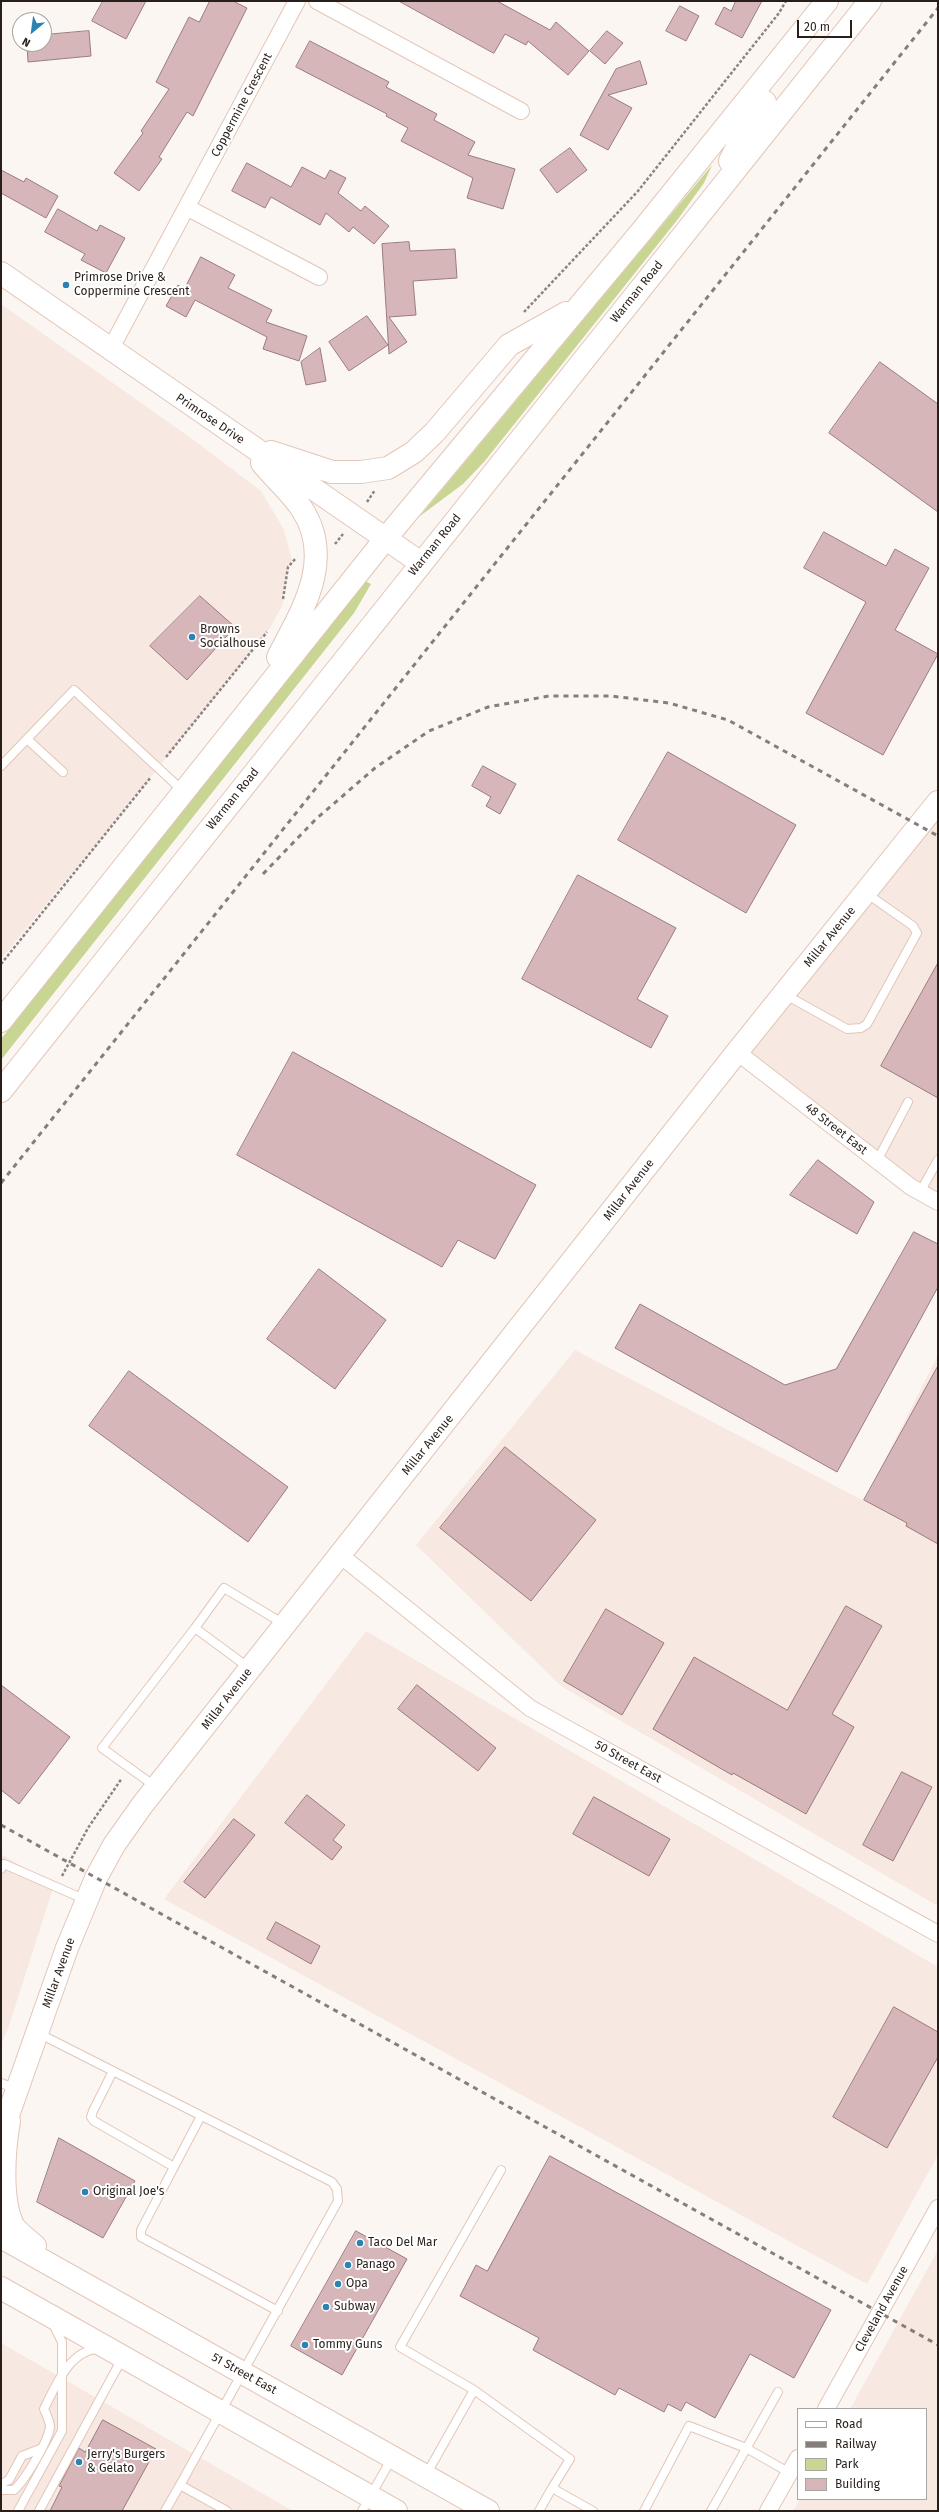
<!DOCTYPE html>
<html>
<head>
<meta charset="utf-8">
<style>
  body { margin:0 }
  #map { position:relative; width:939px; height:2512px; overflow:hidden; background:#fcf6f3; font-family:"Fira Sans",sans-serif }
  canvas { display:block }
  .frame { position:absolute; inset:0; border:2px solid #291f1a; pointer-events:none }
  .legend { position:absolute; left:797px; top:2408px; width:130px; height:92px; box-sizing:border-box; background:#fff; border:1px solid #a9a5a3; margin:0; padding:5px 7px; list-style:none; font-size:12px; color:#291f1a }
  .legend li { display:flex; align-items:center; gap:8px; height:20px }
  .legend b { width:20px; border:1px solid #a9a5a3 }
  .north { position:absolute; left:12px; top:12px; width:40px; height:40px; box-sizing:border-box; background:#fff; border:1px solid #a9a5a3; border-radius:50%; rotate:209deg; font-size:11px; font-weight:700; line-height:16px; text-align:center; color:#291f1a }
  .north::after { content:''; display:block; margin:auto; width:14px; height:18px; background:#2a83b1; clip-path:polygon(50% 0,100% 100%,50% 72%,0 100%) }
  .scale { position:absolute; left:797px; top:20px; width:55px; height:18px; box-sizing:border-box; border:2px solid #291f1a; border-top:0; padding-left:5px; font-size:12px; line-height:14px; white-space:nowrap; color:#291f1a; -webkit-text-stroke:3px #fff; paint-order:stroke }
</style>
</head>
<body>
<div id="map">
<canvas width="939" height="2512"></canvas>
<div class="frame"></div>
<ul class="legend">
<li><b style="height:5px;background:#fff"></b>Road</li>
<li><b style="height:5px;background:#867e7a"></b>Railway</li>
<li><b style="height:11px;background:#c9d693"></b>Park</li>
<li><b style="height:11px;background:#d6b6b8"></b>Building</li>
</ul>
<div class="north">N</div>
<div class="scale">20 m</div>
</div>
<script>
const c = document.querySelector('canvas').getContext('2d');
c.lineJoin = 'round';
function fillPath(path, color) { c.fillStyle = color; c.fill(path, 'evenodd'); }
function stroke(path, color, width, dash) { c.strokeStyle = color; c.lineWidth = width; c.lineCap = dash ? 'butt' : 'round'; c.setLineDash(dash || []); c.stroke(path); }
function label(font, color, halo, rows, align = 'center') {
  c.font = font + ' "Fira Sans",sans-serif'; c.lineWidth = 4; c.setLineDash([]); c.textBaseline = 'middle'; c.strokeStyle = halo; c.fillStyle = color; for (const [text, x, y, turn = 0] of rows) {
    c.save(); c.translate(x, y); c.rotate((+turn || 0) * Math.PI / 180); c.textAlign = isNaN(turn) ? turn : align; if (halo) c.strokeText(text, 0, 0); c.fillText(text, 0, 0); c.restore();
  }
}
const built = new Path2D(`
  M1,304L195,441L261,491L284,530L292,560L288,567L283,604L270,628L146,783L1,959Z
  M938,802V1202L737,1052Z
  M575,1350L864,1501L938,1355V1906L561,1686L416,1545Z
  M366,1631L938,1967V2155L867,2284L164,1899Z
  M1,1854L54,1885L8,2029L1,2044Z
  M938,2250V2511H793L800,2499H926V2409H850Z
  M1,2343L293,2511H1Z`);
const green = new Path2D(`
  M712,165L704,183L678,219L484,462L463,484L420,516Z
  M365,581L371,584L354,613L1,1060V1039Z`);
const building = new Path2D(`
  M103,1H146L126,39L92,21Z
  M210,1H233L247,8L193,116L187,112L159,157L162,159L139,191L114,173L143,133L141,131L169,89L156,82L189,17L199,22Z
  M399,1H497L550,30L556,22L589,51L568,75L528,41L526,45L505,34L494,53Z
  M736,1H762L742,38L715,24L724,7L731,11Z
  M680,6L699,16L686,41L666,31Z
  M89,31L91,56L28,62L27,44H44V35Z
  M607,31L623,43L605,64L590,51Z
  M310,41L389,82L386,87L437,114L434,120L475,142L468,155L515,169L503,209L467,198L473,178L401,141L408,128L386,116L387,114L296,67Z
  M640,61L647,84L608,95L632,108L608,150L580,135L616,69Z
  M570,148L587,170L557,193L540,170Z
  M247,163L291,187L302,167L325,179L330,170L346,178L338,193L361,211L365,206L389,226L374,244L353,227L349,232L326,213L320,225L271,197L265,208L232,191Z
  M1,170L24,182L26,178L58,196L46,218L1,193Z
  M58,209L97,231L100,225L125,238L106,273L81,260L85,254L45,232Z
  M409,242L410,251L455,249L457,278L413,281L416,315L389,317L407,342L389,354L382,244Z
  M201,257L235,275L228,288L272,310L266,322L307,336L299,361L263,349L267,337L195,300L186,317L166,306L178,285L184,289Z
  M367,316L388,345L349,371L329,342Z
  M320,348L326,381L306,385L301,362Z
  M880,362L938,404V512L829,433Z
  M824,532L886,566L895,549L929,568L895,630L938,654L883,755L806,713L866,602L804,568Z
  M200,596L235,627L187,680L150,646Z
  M668,752L796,825L746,913L618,840Z
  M483,766L516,784L500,814L486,806L491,797L472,786Z
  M578,875L676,928L637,999L668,1016L651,1048L522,979Z
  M938,963V1098L881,1066Z
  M293,1052L536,1185L495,1259L458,1240L442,1267L237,1155Z
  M818,1160L874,1202L857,1234L790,1195Z
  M914,1232L938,1244V1287L837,1472L615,1348L640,1304L785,1385L836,1369Z
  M319,1269L386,1320L335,1389L267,1339Z
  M938,1366V1544L906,1526L907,1523L864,1500Z
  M129,1371L288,1487L248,1542L89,1426Z
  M505,1447L596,1520L531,1601L440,1528Z
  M846,1606L882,1626L832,1714L854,1727L806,1814L733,1773L732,1775L653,1729L694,1657L787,1710Z
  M606,1609L664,1643L622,1715L564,1681Z
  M1,1685L70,1737L19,1804L1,1790Z
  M417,1685L496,1748L478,1771L398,1709Z
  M902,1772L932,1787L893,1861L863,1845Z
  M307,1795L345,1825L333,1840L342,1847L332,1860L285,1823Z
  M594,1797L670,1839L649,1876L573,1834Z
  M234,1819L255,1835L205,1898L184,1882Z
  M276,1922L320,1946L311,1964L267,1939Z
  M894,2007L938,2032V2057L887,2148L833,2117Z
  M59,2138L135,2181L103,2238L37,2202Z
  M550,2156L831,2310L794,2378L750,2354L715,2418L686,2402L681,2411L668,2404L664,2412L619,2388L615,2395L533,2350L539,2338L460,2296L476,2265L487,2271Z
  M356,2231L407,2259L342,2375L291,2346Z
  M103,2420L156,2449L122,2511H50L62,2487L59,2486L79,2448L85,2452Z`);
const path = new Path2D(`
  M524,312L638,191L779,13L786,1
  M367,502L375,490
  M335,544L343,534
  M283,599L288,567L296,558
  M166,757L267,632
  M1,964L151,777
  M62,1876L88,1828L122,1778`);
const lane = new Path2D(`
  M27,739L63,772
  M1,766L74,690L183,791
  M784,994L847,1029L861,1028L867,1024L917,933L913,926L866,893
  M877,1161L908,1102
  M920,1192L938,1160
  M195,1628L224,1588L284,1624
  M156,1787L102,1748L195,1628L249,1668
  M1,1869L4,1864L86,1900
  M38,2033L332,2182L337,2189L338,2201L180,2485L227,2511
  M113,2071L93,2111L91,2117L94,2121L174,2167L141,2230V2237L278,2311
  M1,2083L16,2089
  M174,2167L201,2116
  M474,2390L570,2459L552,2488
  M426,2475L474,2390L400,2347L501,2170
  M1,2484L9,2480L22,2456L40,2449
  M1,2490H14C25,2480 48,2442 50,2427C50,2421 46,2414 44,2409C55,2387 70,2349 99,2349
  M18,2511L62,2431V2342L54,2326
  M39,2511L123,2357
  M165,2511L180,2485
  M362,2511L392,2458
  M539,2511L552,2488L593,2511
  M644,2511L689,2426L746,2448L790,2473
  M711,2511L778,2392`);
const street = new Path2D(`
  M317,1L521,111
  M188,208L319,277
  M110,350L297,1
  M737,1052L911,1187L938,1202
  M340,1555L530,1708L938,1934
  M826,2409L938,2208
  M768,2511L798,2458`);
const secondary = new Path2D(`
  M730,161L752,118L765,102
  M1,273L421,563
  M271,452L332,472H361L388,468L414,452L434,433L509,345L566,313
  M262,463C274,478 291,492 302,509C335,560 302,611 278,657
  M1,1021L386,538L641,232L827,1
  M1,1091L870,1
  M9,2121C4,2150 0,2202 14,2227C20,2234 28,2240 35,2246
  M1,2135L67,1948L96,1878L114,1845L143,1804L737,1052L938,802
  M1,2237L488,2511
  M1,2288L396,2511`);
const rail = new Path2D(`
  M263,874L316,819L375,768L429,731L488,707L549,696H611L669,703L728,720L938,836
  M1,1183L938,8
  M1,1825L938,2345`);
const markers = [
  [66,285,4,"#2a83b1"],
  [192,637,4,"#2a83b1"],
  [85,2192,4,"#2a83b1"],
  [360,2243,4,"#2a83b1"],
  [348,2265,4,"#2a83b1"],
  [338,2284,4,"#2a83b1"],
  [326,2307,4,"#2a83b1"],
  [305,2345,4,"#2a83b1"],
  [79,2462,4,"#2a83b1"]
];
const streetNames = [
  ["Coppermine Crescent",242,105,-62],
  ["Warman Road",637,292,-51],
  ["Primrose Drive",210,419,34],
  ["Warman Road",435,545,-51],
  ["Warman Road",233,799,-51],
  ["Millar Avenue",830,937,-51],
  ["48 Street East",836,1129,38],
  ["Millar Avenue",629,1190,-52],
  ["Millar Avenue",428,1445,-51],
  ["Millar Avenue",227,1699,-52],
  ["50 Street East",628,1762,29],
  ["Millar Avenue",59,1973,-70],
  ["Cleveland Avenue",882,2309,-61],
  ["51 Street East",244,2374,29]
];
const poiNames = [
  ["Primrose Drive &",74,278],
  ["Coppermine Crescent",74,292],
  ["Browns",200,630],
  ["Socialhouse",200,644],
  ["Original Joe's",93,2192],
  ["Taco Del Mar",368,2243],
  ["Panago",356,2265],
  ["Opa",346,2284],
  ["Subway",334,2307],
  ["Tommy Guns",313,2345],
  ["Jerry's Burgers",87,2455],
  ["& Gelato",87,2469]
];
fillPath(built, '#f7e8e1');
fillPath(green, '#c9d693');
fillPath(building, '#d6b6b8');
stroke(building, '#9a7c7e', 1);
stroke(lane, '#e2c6b8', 10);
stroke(street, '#e2c6b8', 18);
stroke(secondary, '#e2c6b8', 24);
stroke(path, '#8c8480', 2.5, [3, 2]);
stroke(lane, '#fff', 8);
stroke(street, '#fff', 16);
stroke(secondary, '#fff', 22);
stroke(rail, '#867e7a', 3, [5, 5]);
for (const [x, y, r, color] of markers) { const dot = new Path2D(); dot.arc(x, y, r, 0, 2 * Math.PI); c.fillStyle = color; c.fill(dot); stroke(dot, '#fff', 1.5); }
label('12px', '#291f1a', '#fff', streetNames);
label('12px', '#291f1a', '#fff', poiNames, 'left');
</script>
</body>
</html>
